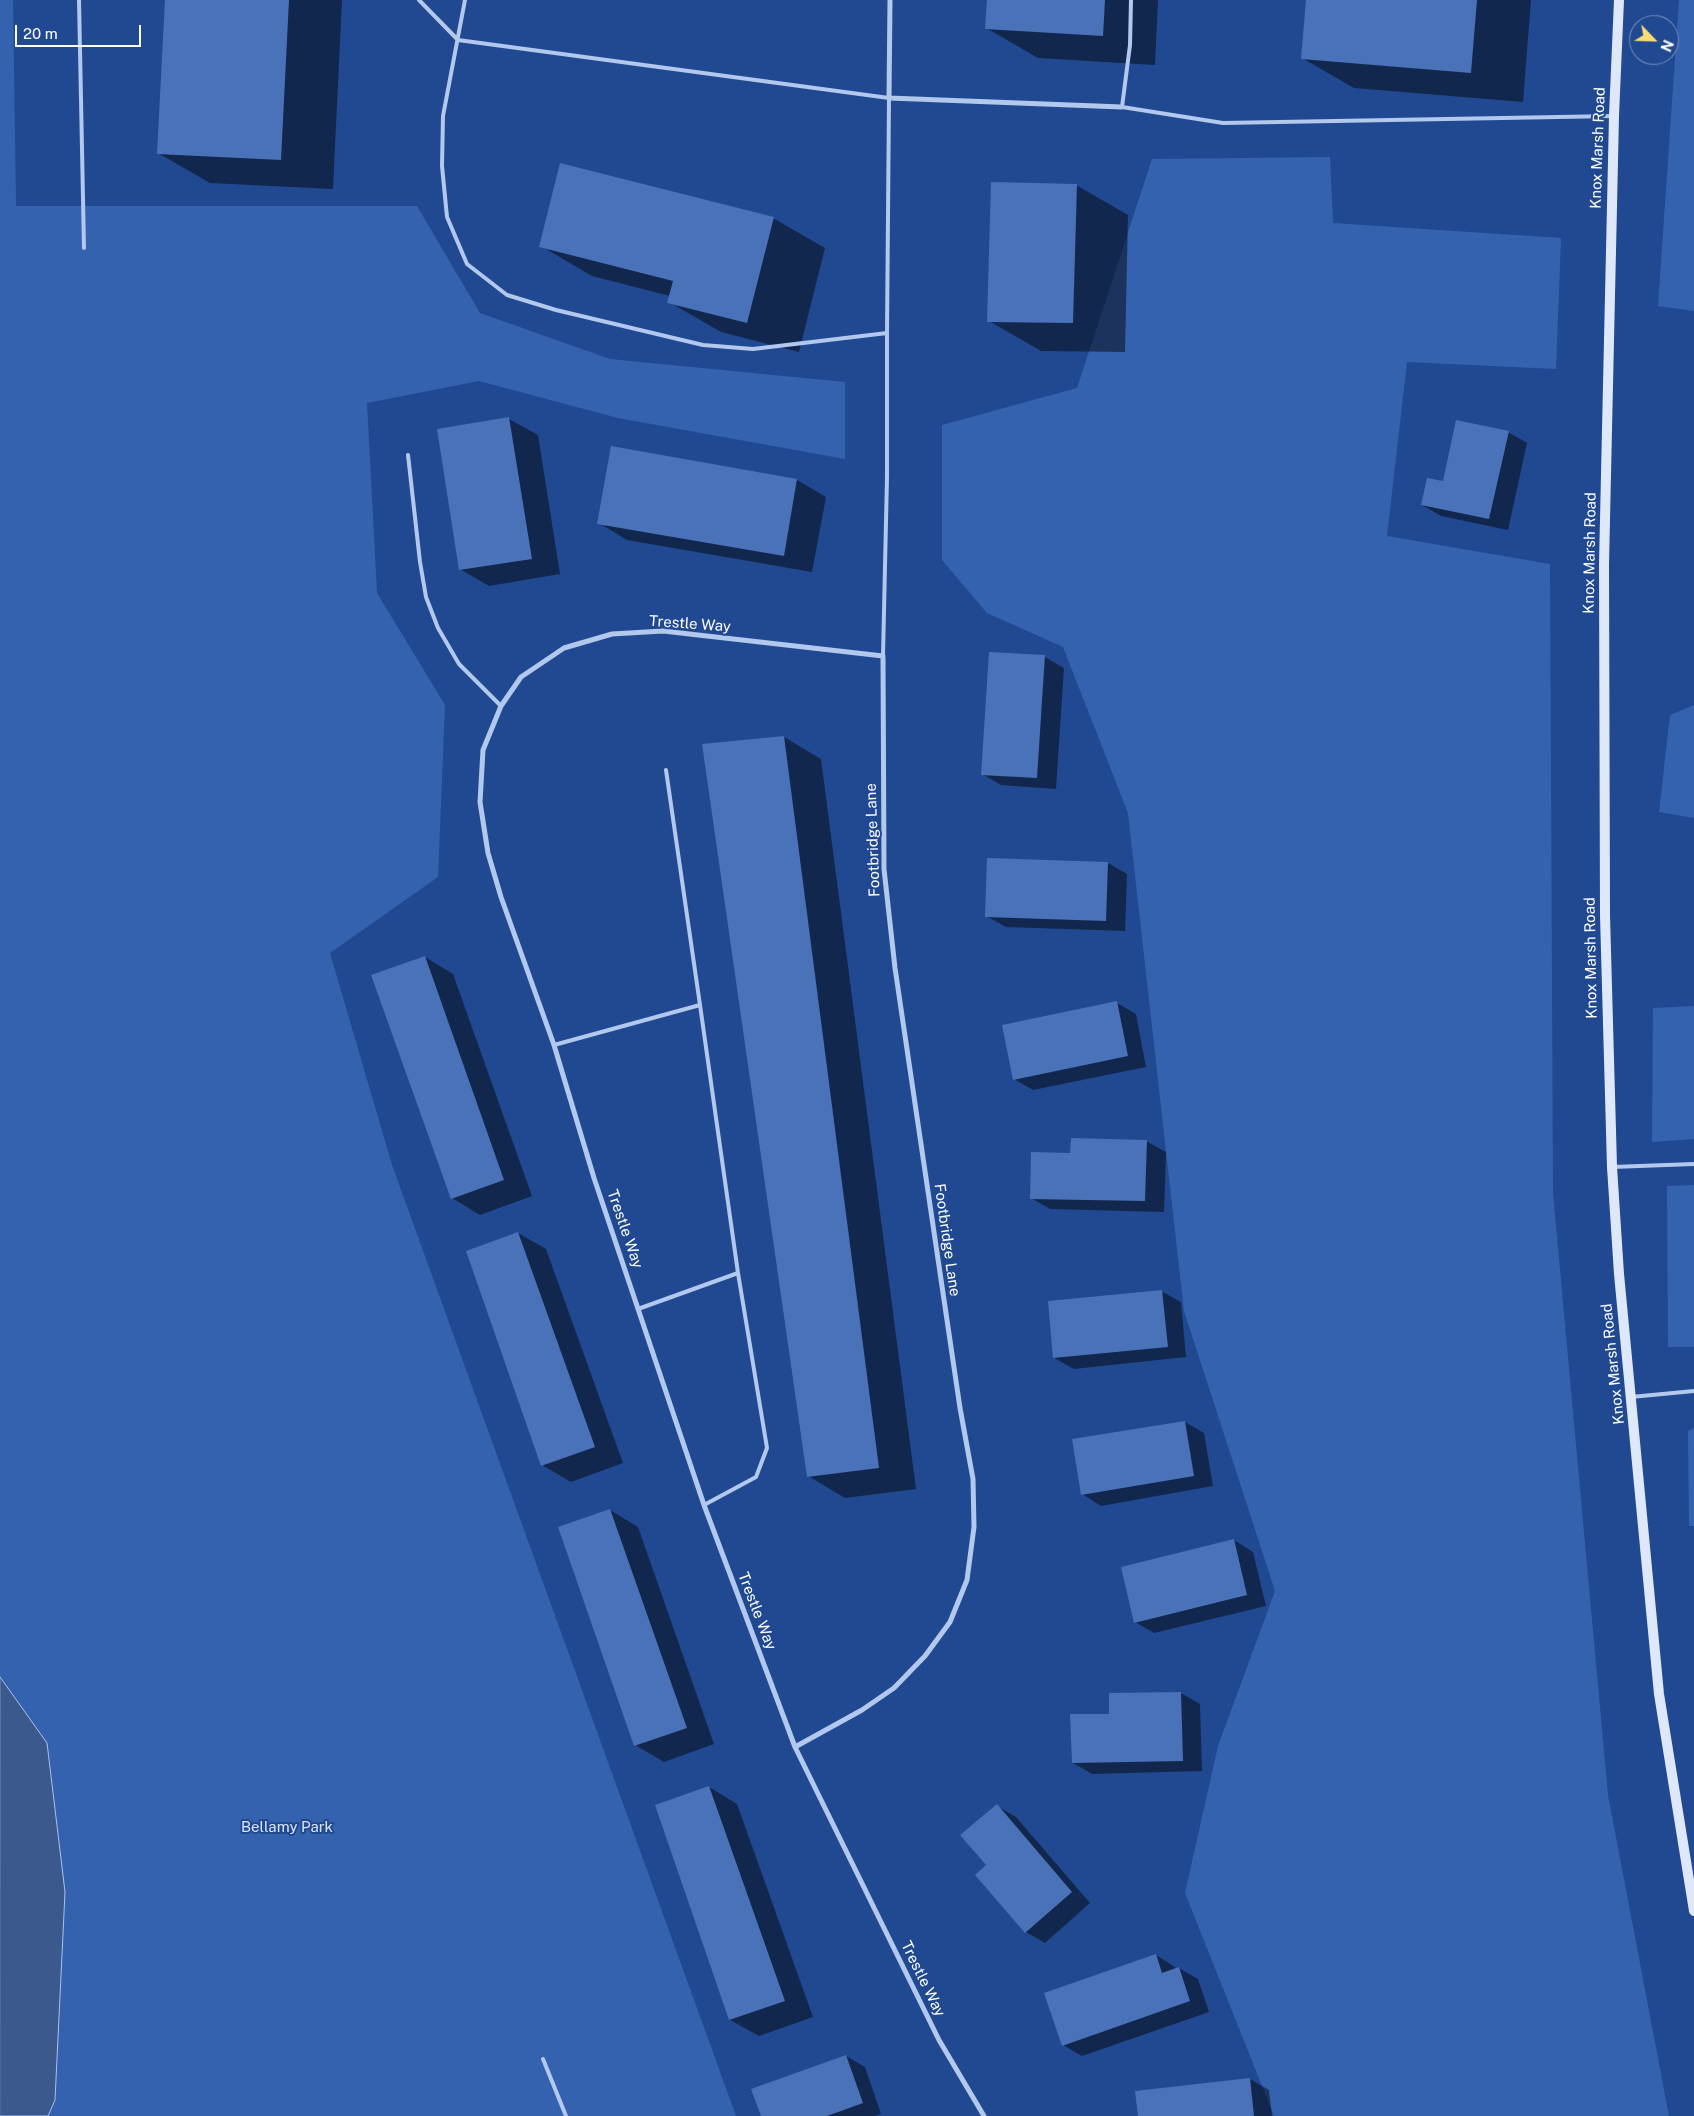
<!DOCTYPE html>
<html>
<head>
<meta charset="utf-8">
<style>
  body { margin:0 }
  #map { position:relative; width:1694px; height:2116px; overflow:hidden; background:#214991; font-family:"Public Sans",sans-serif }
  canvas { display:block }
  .north { position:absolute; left:1629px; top:15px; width:50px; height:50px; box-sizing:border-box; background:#214991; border:1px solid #7a92bd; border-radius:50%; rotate:114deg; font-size:14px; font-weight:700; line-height:20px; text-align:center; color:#fff }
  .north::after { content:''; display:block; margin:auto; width:18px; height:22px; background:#f9dd74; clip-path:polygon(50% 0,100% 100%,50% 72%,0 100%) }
  .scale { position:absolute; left:15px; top:25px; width:126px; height:22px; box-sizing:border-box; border:2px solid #fff; border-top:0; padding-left:6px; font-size:15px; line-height:18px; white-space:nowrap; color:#fff; -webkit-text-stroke:4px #214991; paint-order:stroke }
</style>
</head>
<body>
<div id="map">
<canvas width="1694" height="2116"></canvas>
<div class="north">N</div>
<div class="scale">20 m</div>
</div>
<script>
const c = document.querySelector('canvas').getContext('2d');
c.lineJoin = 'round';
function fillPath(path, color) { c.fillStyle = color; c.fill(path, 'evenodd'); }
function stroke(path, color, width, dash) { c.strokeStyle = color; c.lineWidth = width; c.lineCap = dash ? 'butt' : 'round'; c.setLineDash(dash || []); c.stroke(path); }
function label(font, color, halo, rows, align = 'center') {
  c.font = font + ' "Public Sans",sans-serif'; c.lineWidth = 4; c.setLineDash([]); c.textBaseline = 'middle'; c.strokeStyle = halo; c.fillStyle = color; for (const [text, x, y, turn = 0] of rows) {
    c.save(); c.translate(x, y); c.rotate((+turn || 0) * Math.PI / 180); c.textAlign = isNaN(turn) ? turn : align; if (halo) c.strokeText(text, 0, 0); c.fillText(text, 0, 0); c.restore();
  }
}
const green = new Path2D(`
  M0,0H13L16,206H417L480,313L610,359L845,382V459L618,418L479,381L367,403L377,593L445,705L438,877L330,953L392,1165L736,2116H0Z
  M1679,0H1694V311L1658,306Z
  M1330,157L1333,223L1561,238L1556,369L1407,362L1387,536L1550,564L1553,1193L1608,1795L1669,2116H1274L1185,1893L1218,1746L1275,1591L1184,1311L1128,813L1063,647L987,613L942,560V425L1077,388L1152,159Z
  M1694,705V818L1659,812L1670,715Z
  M1694,1006V1139L1652,1142L1653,1008Z
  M1694,1185V1347H1668L1667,1186Z
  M1694,1428V1526H1689L1688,1431Z`);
const water = new Path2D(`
  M0,1677L47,1743L65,1892L55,2100L48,2116H0Z`);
const shadow = new Path2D(`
  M166,0H342L333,189L210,183L158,153Z
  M988,0H1158L1155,65L1038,58L986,28Z
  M1307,0H1531L1523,102L1354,88L1302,58Z
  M1076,185L1128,215L1125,352L1041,351L989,321Z
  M773,218L825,248L799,352L721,332L669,302L670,296L592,276L541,246Z
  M509,419L538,435L560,574L489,586L460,569Z
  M1508,432L1527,443L1508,530L1441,516L1422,505L1444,482Z
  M612,447L797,480L826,497L812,572L627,540L599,523Z
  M990,653L1045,657L1064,668L1056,789L1001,785L982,774Z
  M784,737L821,759L916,1489L845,1498L808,1476Z
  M1108,863L1127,874L1125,931L1006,927L986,916Z
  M425,957L453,974L532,1196L480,1215L452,1198Z
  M1117,1003L1136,1014L1146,1067L1033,1090L1014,1079Z
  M1146,1141L1166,1152L1164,1212L1050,1209L1031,1198L1072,1154Z
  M518,1233L546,1249L623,1463L571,1482L542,1465Z
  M1161,1291L1181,1302L1186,1357L1074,1369L1054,1358Z
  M1185,1422L1204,1433L1213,1486L1101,1506L1082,1494Z
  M610,1510L638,1527L714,1744L664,1762L635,1745Z
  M1234,1540L1253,1552L1266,1606L1154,1633L1135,1622Z
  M1181,1693L1200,1704L1202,1771L1092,1774L1073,1763L1110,1715V1694Z
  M709,1787L737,1804L813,2017L759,2036L730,2020Z
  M997,1806L1016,1817L1090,1903L1045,1943L1026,1932L988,1865Z
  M1156,1955L1175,1967L1176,1969L1179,1968L1198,1979L1209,2012L1082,2056L1063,2045Z
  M846,2056L865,2067L881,2114L875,2116H762Z
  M1250,2079L1269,2090L1272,2116H1139Z`);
const building = new Path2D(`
  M165,0H289L281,160L157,154Z
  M987,0H1105L1103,36L985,29Z
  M1306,0H1477L1471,73L1301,59Z
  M560,163L774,217L747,323L667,303L673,281L539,247Z
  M991,182L1077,184L1073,323L987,322Z
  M509,417L532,559L459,570L437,429Z
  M1456,420L1509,431L1489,519L1421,505L1427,478L1443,481Z
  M611,446L797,479L784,556L597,524Z
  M989,652L1045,655L1037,778L981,775Z
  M784,736L879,1468L807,1477L702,744Z
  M987,858L1108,862L1106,921L985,917Z
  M425,956L504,1180L451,1199L371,975Z
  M1117,1001L1128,1056L1013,1080L1002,1025Z
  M1071,1138L1147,1140L1145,1201L1030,1199L1031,1152L1070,1153Z
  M518,1232L595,1447L541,1466L466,1251Z
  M1162,1290L1168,1347L1053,1358L1048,1301Z
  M1185,1421L1194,1476L1081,1495L1072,1439Z
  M610,1509L687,1728L634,1746L558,1527Z
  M1234,1539L1247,1595L1134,1623L1121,1567Z
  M1181,1692L1183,1761L1072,1763L1070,1714H1109V1693Z
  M709,1786L785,2001L729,2020L655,1805Z
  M997,1804L1072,1892L1025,1933L975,1875L986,1865L960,1835Z
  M1156,1954L1162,1973L1179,1967L1190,2001L1062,2046L1044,1993Z
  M846,2055L863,2103L827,2116H761L751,2089Z
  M1250,2078L1254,2116H1138L1135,2091Z`);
const lane = new Path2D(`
  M79,0L84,248
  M419,0L458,40L889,98L887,333L753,349L703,345L556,310L507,295L467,264L447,217L442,166L443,116L465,0
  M1131,0L1130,45L1122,107L1223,123L1614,116
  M408,455L420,562L426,597L438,628L459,664L501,706
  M883,656L887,477V333
  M666,770L700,1005
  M554,1045L700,1005L738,1273L767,1448L756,1477L704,1505
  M1612,1167L1694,1164
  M638,1309L738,1273
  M1631,1397L1694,1391
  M543,2059L566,2116`);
const street = new Path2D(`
  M890,0L889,98L1122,107
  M795,1747L862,1710L894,1688L925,1656L950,1622L967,1580L974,1527L973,1479L960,1408L895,968L884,869L883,656L663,631L612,634L564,648L521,677L501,706L483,750L480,802L488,853L501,897L554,1045L594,1178L704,1505L795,1747L939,2040L984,2116`);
const secondary = new Path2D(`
  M1619,0L1614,116L1604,565L1605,915L1612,1167L1619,1274L1659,1694L1694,1911`);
const streetNames = [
  ["Knox Marsh Road",1598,148,-88],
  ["Knox Marsh Road",1590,553,-89],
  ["Trestle Way",690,624,4],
  ["Footbridge Lane",873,840,-92],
  ["Knox Marsh Road",1591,958,-91],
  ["Trestle Way",625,1229,71],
  ["Footbridge Lane",947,1240,82],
  ["Knox Marsh Road",1613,1364,-96],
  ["Trestle Way",757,1611,69],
  ["Trestle Way",923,1979,64]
];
const parkNames = [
  ["Bellamy Park",287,1827]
];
fillPath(green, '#3562ae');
fillPath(water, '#3c598d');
stroke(water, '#a7c2ee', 1);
fillPath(shadow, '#0007');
fillPath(building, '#4a72b8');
stroke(lane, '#b3c8ed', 4);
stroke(street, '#b3c8ed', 5);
stroke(secondary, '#dfe8fa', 10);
label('15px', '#fff', '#214991', streetNames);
label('15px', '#d8e5f9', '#214991', parkNames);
</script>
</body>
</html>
